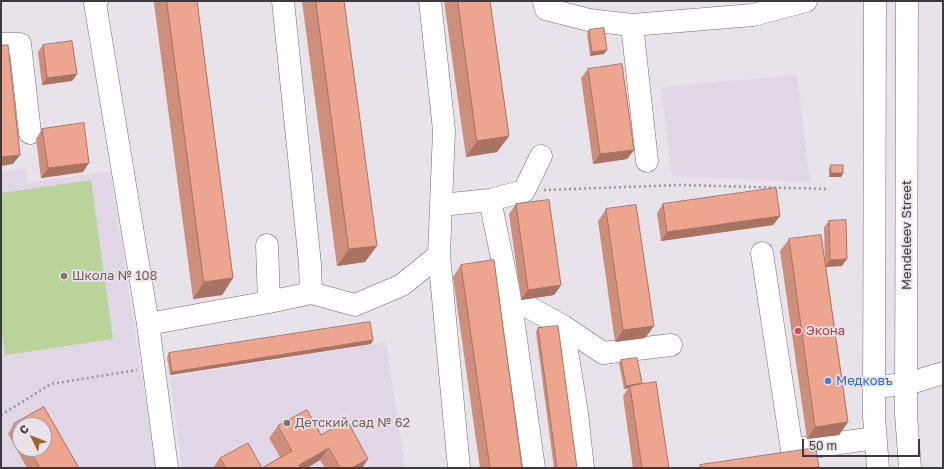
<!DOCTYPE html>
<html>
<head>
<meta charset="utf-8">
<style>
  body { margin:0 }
  #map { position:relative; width:944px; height:469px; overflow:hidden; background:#e8e2eb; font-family:"Golos Text",sans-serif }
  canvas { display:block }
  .frame { position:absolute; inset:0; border:2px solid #3d3a3e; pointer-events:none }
  .north { position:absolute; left:12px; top:417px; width:40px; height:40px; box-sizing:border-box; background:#e8e2eb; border:1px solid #a49fa6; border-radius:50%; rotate:313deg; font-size:11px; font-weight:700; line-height:16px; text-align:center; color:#3d3a3e }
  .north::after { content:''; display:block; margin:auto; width:14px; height:18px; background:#a1612a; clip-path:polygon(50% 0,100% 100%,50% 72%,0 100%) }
  .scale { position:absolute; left:802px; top:439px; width:118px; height:18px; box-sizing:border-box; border:2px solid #3d3a3e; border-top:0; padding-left:5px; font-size:12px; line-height:14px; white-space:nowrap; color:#3d3a3e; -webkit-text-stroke:3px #e8e2eb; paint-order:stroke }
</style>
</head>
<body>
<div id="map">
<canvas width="944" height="469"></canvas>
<div class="frame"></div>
<div class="north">С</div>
<div class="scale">50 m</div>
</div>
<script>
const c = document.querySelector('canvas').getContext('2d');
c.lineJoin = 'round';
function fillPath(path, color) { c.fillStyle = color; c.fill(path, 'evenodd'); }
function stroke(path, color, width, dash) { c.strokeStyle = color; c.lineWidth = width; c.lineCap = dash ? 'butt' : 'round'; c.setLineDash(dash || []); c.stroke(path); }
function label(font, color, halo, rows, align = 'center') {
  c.font = font + ' "Golos Text",sans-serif'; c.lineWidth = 3.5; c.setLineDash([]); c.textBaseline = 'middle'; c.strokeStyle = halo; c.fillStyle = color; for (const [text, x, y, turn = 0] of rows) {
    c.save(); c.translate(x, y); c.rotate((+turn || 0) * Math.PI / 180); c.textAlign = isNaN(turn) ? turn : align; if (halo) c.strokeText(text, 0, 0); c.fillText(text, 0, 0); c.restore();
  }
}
const built = new Path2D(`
  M797,75L810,182L672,176L661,87Z
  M25,169L28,183L110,171L156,468H1V172ZM20,425H44V449H20Z
  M386,342L405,468H182L170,377Z`);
const green = new Path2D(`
  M91,180L113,339L5,355L1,326V193Z`);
const path = new Path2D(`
  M544,190L680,185L826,189
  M1,415L51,384L137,370`);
const minor = new Path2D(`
  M97,1L95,3L148,324L167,468
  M430,1L444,130L439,255L459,468
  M544,1L546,9L589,20L632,25L753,15L806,1
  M632,25L647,161
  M1,44H20L30,133
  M490,200L524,191L541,156
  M441,205L490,200L510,297L563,326L577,413L583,468
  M267,245L269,302
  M762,253L792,450L874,438
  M311,293L355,305L402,285L439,255
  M510,297L534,468
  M148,324L269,302L311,293L310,264L283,1
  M563,326L603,353L671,345
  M874,387L907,384L943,373`);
const major = new Path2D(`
  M875,1L874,417L878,468
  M907,1L906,414L910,468`);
const wall = new Path2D(`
  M155,1H197L233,278L222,295L193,299L154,3Z
  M302,1H344L365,262L337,266Z
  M444,1H490L509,136L497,152L466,157Z
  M589,30L604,54L590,56L587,34Z
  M43,45L77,74L72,81L42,85L38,52Z
  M588,69L634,150L627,159L593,164L581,78Z
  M42,129L83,172L41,178L36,139Z
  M831,165L843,173L841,177H829V168Z
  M516,204L561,285L554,295L521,300L509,214Z
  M663,204L780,216L773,225L661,241L657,213Z
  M606,209L654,326L645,338L615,342L598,221Z
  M829,221L842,266L826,267L848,422L839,435L807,439L780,251L789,239L825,262L824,227Z
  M461,265L522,468H480L453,277Z
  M538,328L577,468H554L536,332Z
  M373,340L371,344L170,375L167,357L169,353Z
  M621,360L641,384L669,468H633L623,396L628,388L624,389L619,363Z
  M44,407L79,468H27L8,434L14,424ZM20,425H44V449H20Z
  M278,426L321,435L362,468H325L320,460L307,468H213L220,458L262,468L280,457L269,438Z`);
const shadedWall = new Path2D(`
  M607,50L604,54L590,56L592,52Z
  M77,74L72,81L42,85L47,78Z
  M509,136L497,152L466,157L477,141Z
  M634,150L627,159L593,164L600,154Z
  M20,155L13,164L1,166V157Z
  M89,163L83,172L41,178L48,168Z
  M831,173H843L841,177H829Z
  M780,216L773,225L661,241L667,232Z
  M377,246L365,262L337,266L349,249Z
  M847,259L842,266L825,267L830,260Z
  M233,278L222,295L193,299L204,282Z
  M561,285L554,295L521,300L528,290Z
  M654,326L645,338L615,342L623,330Z
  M373,340L371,344L170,375L172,372Z
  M642,383L640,386H630L628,388L624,389L626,386Z
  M848,422L839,435L807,439L815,427Z
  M329,448L320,460L307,468H297L299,465Z
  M368,459L362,468H351Z`);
const building = new Path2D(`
  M167,1H197L233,278L204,282Z
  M316,1H344L377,246L349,249Z
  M458,1H490L509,136L477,141Z
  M604,28L607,50L592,52L589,30Z
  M72,41L77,74L47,78L43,45Z
  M1,45H8L20,155L1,157Z
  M622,64L634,150L600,154L588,69Z
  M84,123L89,163L48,168L42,129Z
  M831,165H843V173H831Z
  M776,188L780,216L667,232L663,204Z
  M549,200L561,285L528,290L516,204Z
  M636,205L654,326L623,330L606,209Z
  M846,220L847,259L830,260L829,221Z
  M821,235L848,422L815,427L789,239Z
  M494,260L522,468H490L461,265Z
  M370,322L373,340L172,372L169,353Z
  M558,326L577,468H557L538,328Z
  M637,358L642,383L626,386L621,360Z
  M656,382L669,468H642L630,386Z
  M44,407L79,468H40L29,449H44V425H20V434L14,424Z
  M307,410L321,435L347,420L368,459L351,468H340L329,448L299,465L300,468H226L220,458L248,443L262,468L292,451L278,426Z
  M816,448L819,468H700V465Z`);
const markers = [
  [64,276,4,"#8d6e63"],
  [798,331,4,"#e0444e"],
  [828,381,4,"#3f7fe0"],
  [287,423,4,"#8d6e63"]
];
const streetNames = [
  ["Mendeleev Street",907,235,-90]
];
const educationNames = [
  ["Школа № 108",72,276],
  ["Детский сад № 62",295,423]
];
const healthNames = [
  ["Экона",806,331]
];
const shopNames = [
  ["Медковъ",836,381]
];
fillPath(built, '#e1d6e6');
fillPath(green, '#bad39a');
stroke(minor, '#706a73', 23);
stroke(major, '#706a73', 23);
stroke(path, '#9b969d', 2.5, [2, 3]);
stroke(minor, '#fff', 22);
stroke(major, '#fff', 22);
fillPath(wall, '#cd8e7b');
fillPath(shadedWall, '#a77464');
fillPath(building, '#eea58f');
stroke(building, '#a77464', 1);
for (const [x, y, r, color] of markers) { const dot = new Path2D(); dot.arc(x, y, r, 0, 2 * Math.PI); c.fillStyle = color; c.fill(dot); stroke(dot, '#e8e2eb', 1.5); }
label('13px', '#3d3a3e', '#e8e2eb', streetNames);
label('13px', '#785e54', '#e8e2eb', educationNames, 'left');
label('13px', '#be3a42', '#e8e2eb', healthNames, 'left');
label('13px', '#366cbe', '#e8e2eb', shopNames, 'left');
</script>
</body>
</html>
